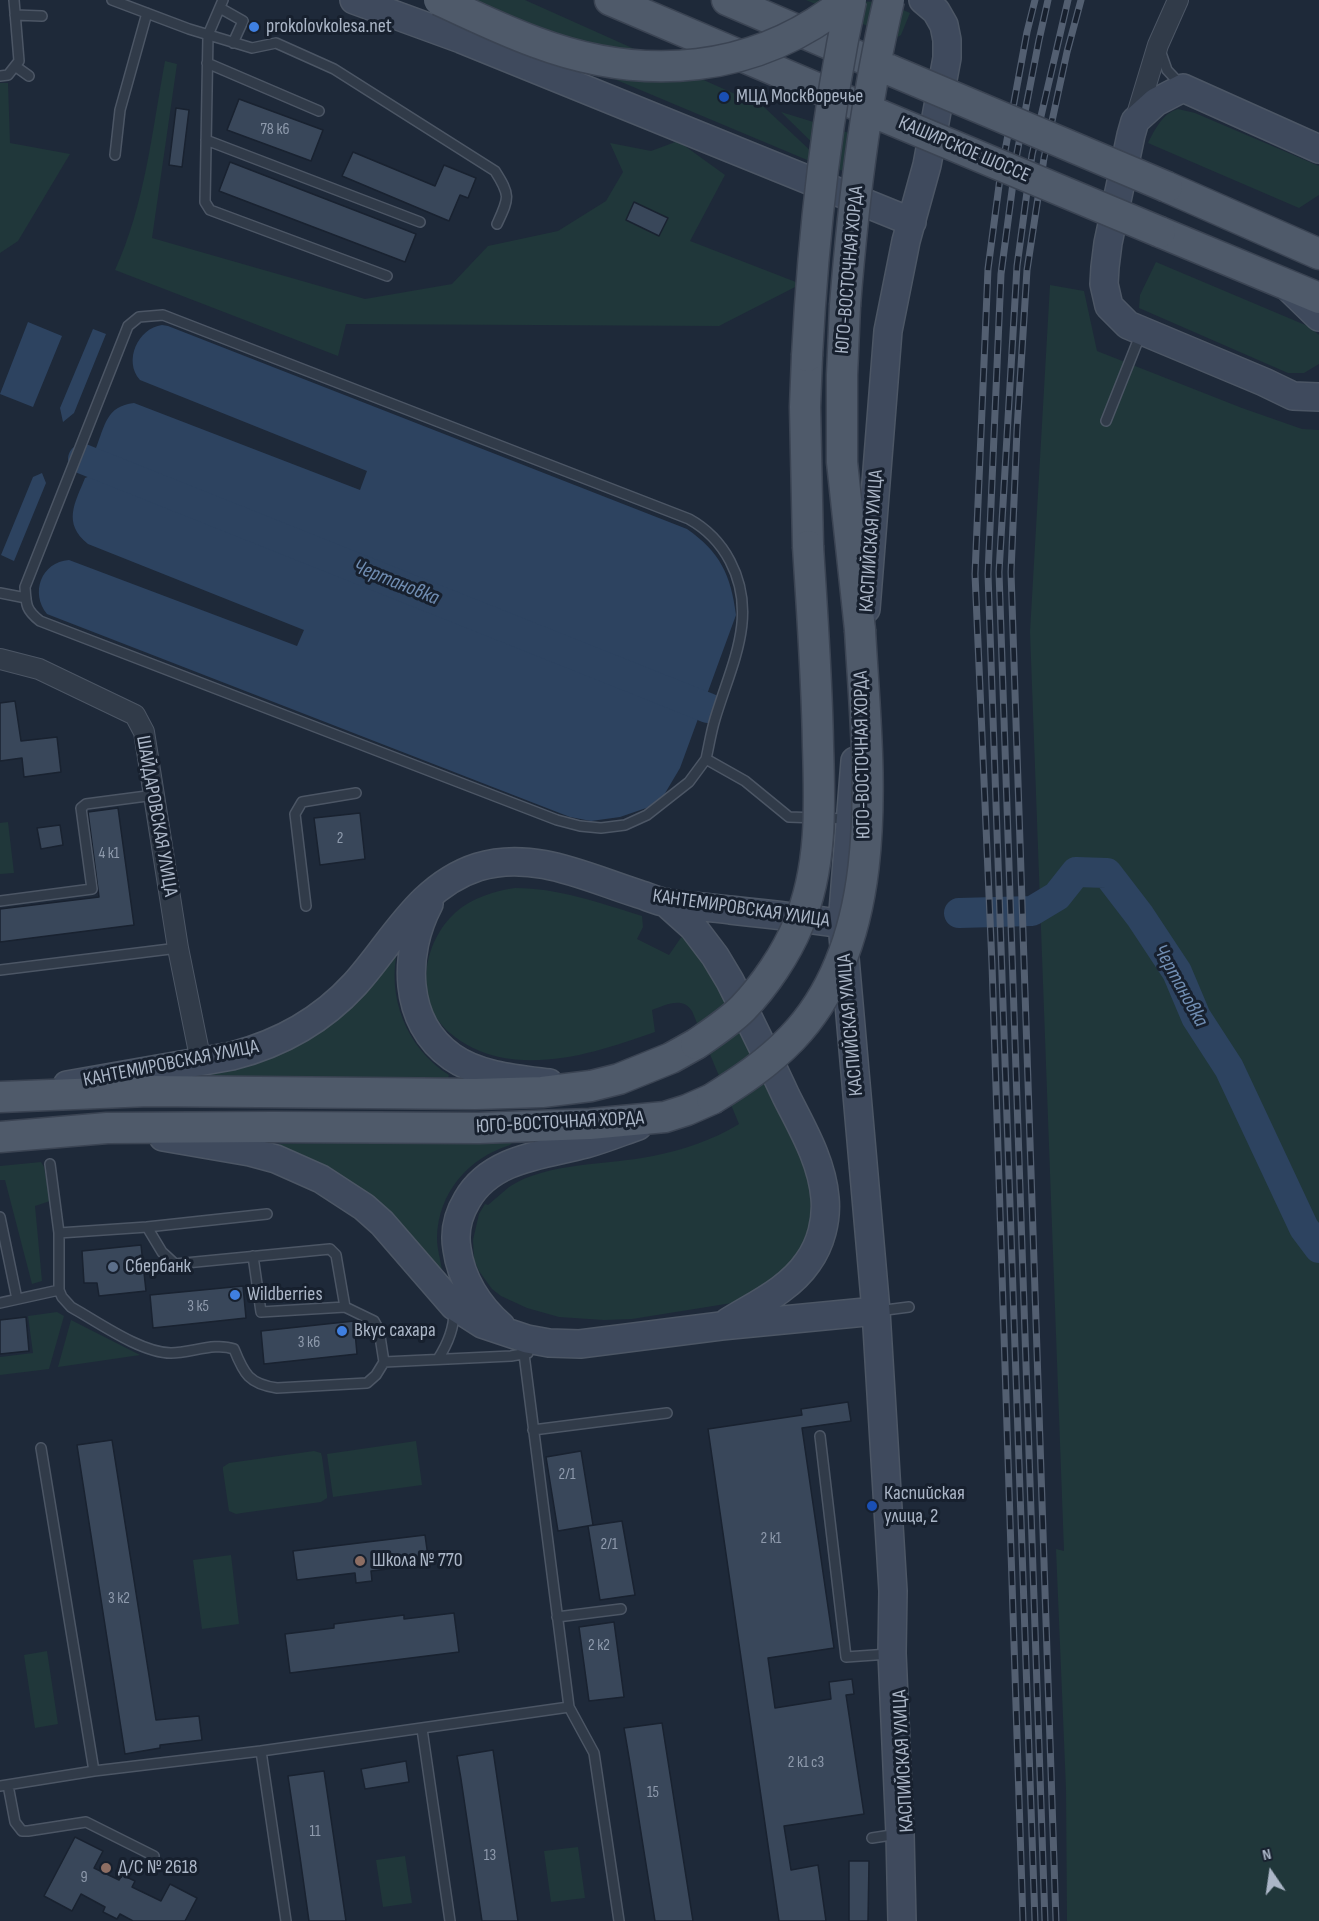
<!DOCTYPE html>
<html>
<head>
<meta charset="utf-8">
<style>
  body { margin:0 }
  #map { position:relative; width:1319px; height:1921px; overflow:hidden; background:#1e2939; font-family:"Sofia Sans Condensed",sans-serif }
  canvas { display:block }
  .north { position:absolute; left:1241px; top:1843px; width:60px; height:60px; -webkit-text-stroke:4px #17202e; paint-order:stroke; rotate:347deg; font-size:16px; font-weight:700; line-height:24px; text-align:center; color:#abb6c7 }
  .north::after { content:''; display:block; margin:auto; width:21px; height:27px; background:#abb6c7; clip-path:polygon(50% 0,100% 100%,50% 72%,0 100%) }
</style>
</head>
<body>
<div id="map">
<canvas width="1319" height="1921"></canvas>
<div class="north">N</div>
</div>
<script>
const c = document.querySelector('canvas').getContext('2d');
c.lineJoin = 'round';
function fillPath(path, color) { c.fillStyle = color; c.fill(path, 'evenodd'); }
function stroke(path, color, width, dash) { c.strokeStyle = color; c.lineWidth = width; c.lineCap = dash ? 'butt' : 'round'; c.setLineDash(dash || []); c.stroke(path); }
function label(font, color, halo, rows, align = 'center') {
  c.font = font + ' "Sofia Sans Condensed",sans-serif'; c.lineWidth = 6; c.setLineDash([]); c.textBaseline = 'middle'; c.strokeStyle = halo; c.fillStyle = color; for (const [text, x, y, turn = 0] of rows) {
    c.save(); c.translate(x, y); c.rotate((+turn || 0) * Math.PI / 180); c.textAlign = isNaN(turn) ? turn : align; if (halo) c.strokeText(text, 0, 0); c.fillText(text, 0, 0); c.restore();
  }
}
const green = new Path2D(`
  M426,0H525L764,107L831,170Z
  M806,0L885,2L910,13L901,35L896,38Z
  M165,61L177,64L152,238L365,299L452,284L488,246L558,231L606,201L623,172L610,143L651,151L678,141L725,175L690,241L801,284L719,326L346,324L338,356L115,270C145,205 152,131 165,61Z
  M0,83H8L10,143L70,154L18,241L0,253Z
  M1178,109L1195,113L1319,166V195L1299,208L1148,143C1155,129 1163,113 1178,109Z
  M781,112L872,140L867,176L840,170Z
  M1156,262L1310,327L1319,335V364L1304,373H1288L1139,308L1140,295Z
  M1050,285L1084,291L1097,351L1242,408L1302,429L1319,430V1921H1067L1066,1789L1056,1549L1064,1551L1030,632Z
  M8,822L14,873L0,874V823Z
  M515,888C559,888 600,903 642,916L643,927L637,939L669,955L682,936L702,950L804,1152L817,1210L797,1264L738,1302L632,1319L604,1320L559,1317L527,1308L501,1296L492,1289L479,1271L474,1260L473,1240L479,1214L485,1204L488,1205C495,1199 502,1193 509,1187C546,1162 610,1165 653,1156C683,1150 713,1140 739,1124L692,1011C683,996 665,1005 652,1010L655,1032C607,1049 551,1068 499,1057C481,1053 464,1045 450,1033C413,1002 422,942 456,912C472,898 494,891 515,888Z
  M398,947C386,996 406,1048 449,1075L448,1078L191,1076L231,1066Z
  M510,1141L512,1143L510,1145C468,1158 438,1193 437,1238C437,1250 441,1260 442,1271H439L276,1147L275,1144Z
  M41,1162L44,1167L50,1201L35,1206L42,1281L32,1284L5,1180H0V1166Z
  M57,1312L64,1316L49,1369L0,1375V1357L33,1353L28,1316Z
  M71,1320L140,1355L58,1367Z
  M416,1441L422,1485L333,1497L327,1454Z
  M314,1451L321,1453L322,1457L327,1495V1498L321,1502L242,1513L236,1514L229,1511L223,1470V1467L229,1463Z
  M231,1555L239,1624L202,1629L193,1560Z
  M47,1651L58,1724L35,1728L24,1655Z
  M578,1847L585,1898L551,1902L544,1851Z
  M405,1856L412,1903L383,1907L376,1860Z`);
const water = new Path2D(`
  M28,322L62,336L33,407L0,394Z
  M162,325L168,326L687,529C720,552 731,575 736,615L680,768L664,795L649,807L620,817L591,821L570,817L47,614C30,593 41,562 69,560L297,646L304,630L88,544C62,523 75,503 85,478L90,476L692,714L699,694L96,451V448C105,426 106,406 134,403L360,490L367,471L140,380C123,361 138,328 162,325Z
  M93,329L106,334L74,413L63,422L60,408Z
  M42,473L46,483L14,561L1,555L33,477Z`);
const river = new Path2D(`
  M83,459L708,708
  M959,913L1032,911L1057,896L1076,872L1107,873L1140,916L1177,972L1196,1017L1229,1068L1304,1228L1319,1248`);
const building = new Path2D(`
  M239,99L323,130L311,161L227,130Z
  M176,108L189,110L182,167L169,165Z
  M353,152L435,186L444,165L476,178L468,198L460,195L449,221L342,176Z
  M230,162L416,234L405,262L219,191Z
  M634,202L668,218L659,236L626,220Z
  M15,701L21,741L57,737L61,772L24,777L22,758L0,761V703Z
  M118,808L134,925L0,942V909L99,897L88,812Z
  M360,813L365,859L320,865L314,818Z
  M60,825L63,845L41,849L37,828Z
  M141,1245L146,1291L99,1296L97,1283H84L82,1251Z
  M243,1286L246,1318L153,1328L150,1295Z
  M26,1317L29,1351L0,1354V1320Z
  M354,1321L357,1354L264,1364L261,1331Z
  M848,1402L851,1421L802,1428L834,1648L768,1658L775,1708L831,1699L829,1682L852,1679L854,1694L846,1695L864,1814L784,1826L791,1870L818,1865L826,1921H779L708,1429L802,1415L801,1409Z
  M112,1440L156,1720L199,1716L202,1740L160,1745V1748L125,1754L77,1445Z
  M581,1451L593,1525L558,1531L546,1457Z
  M622,1521L635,1595L600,1600L588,1526Z
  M425,1535L429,1564L371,1571L372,1581L356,1583L355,1573L297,1580L293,1551Z
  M454,1613L459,1652L290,1673L285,1634L334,1628V1624L365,1620L404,1615V1619Z
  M614,1622L624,1697L589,1701L579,1627Z
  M662,1723L693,1921H655L630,1763L624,1728Z
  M493,1750L518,1921H482L461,1779L457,1756Z
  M406,1761L409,1782L365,1789L361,1769Z
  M324,1771L346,1921H309L300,1857L288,1776Z
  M75,1837L103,1851L94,1868L119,1880L122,1875L135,1881L132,1887L161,1901L170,1884L197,1898L185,1921H133L120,1914L117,1919L103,1912L105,1907L81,1894L72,1911L44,1896Z
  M849,1861H869L868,1921H849Z`);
const lane = new Path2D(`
  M112,0L189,29L252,48L276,43L334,69L495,171C511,196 509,198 497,224
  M223,0L208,35L205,202L210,210L387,276
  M220,8L243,21L233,43
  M15,15L42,16
  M1160,50L1167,70L1182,86
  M207,63L319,111
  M15,66L29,76
  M0,76L8,75L19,61L14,0
  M206,140L420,222
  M115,155L120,110L147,13
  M1106,421L1141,333
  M0,593L26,598
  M706,759L689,782L647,815L625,825L601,828L580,826L557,820L40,621C26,610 26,605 25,587L128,326L139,317L163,315L689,519C707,529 720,542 730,561C759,616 731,665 715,719C711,732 709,746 706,759L745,781L789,817L848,819
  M0,901L92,889L81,808L86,804L147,796L155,798
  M306,906L295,814L302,802L356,793
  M0,970L178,948
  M50,1164L59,1233V1290L62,1297L71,1307C98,1322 141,1353 171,1353C191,1353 215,1342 234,1349C244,1374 249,1384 277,1388L367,1383L376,1375L384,1362L379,1330L374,1321L345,1307L336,1255L330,1249L175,1264L162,1252L147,1227L59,1233
  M0,1217L17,1299
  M147,1227L267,1214
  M253,1256L261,1312L345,1307
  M0,1303L59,1290
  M878,1311L909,1307
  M524,1354L569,1707L594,1753L619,1921
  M438,1359C447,1345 454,1329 454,1312
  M384,1362L511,1356L528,1353
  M533,1430L667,1413
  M820,1436L846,1657L889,1654
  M41,1448L94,1771
  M557,1617L621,1609
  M422,1729L450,1921
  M261,1751L286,1921
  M8,1785L15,1822L22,1831H28L86,1822L154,1856
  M0,1786L94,1771L261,1751L569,1707
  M872,1838L898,1834`);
const street = new Path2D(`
  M1135,121L1158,45L1178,0
  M0,659L39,669L135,715L144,732L178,948L201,1062`);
const secondary = new Path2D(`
  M354,0L461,39L912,222
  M1319,149L1183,88L1156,102L1135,121L1131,135L1108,243L1105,267L1104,284L1109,306L1128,325L1264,382L1293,396L1319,397
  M1288,287L1319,317
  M866,609L888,331L906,241L927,165L947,58V40L944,25L936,11L923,0
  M855,761L842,924L876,1311L893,1591L892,1653L900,1834L902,1921
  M665,902L693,927L715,956L730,981C749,1019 768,1057 786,1096C802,1128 822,1161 825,1198C827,1220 821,1244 808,1262C789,1290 755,1305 728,1322
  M429,904C403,953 402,1022 452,1057C479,1076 517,1079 549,1083
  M67,1085L232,1056C279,1044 322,1020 355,984C393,942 419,886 478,867C532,850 586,877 636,893C646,896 657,901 667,903C687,906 709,907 730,910C768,914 805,918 842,924
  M163,1137L250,1152L276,1159L321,1179L364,1207L382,1223L454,1306L482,1324L527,1339L549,1343L580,1344L721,1326L876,1311
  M501,1326C478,1306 461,1279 457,1249C454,1232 458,1215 467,1200C491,1158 543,1155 586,1144C604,1139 621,1132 638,1126`);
const primary = new Path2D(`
  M610,0L880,115
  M727,0L890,70
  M1167,187L1319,254
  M1160,232L1319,298
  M845,306L842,375V462L860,630
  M807,356L805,407L808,546
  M0,1097L149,1091L475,1094L542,1092L591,1086L619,1079L671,1058L696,1044
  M0,1137L107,1128L273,1127L479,1128L590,1124L665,1117L687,1110L712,1099`);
const rail = new Path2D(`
  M1023,1921L992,964L975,574L988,269L1000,178L1027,32L1035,0
  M1035,1921L988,574L1001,274L1017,153L1039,40L1048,0
  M1045,1921L999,572L1017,266L1032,155L1068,0
  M1056,1921L1011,572L1017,430L1027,270L1044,158L1067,52L1081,0`);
const primaryBridge = new Path2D(`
  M439,0C471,15 502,30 535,42C644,83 756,74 847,0
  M890,70L1167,187
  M880,115L1160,232
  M845,306C853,204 865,100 889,0
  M807,356C813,237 826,117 851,0
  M696,1044C712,1033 729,1022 743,1008C765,985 786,954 798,925C822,869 820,805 818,746C817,679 812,612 808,546
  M712,1099C741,1081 768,1063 792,1038C891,935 867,760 860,630`);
const markers = [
  [254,27,6,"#3f7fe0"],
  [724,97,6,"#1a4fb4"],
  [113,1267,6,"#5c6f8a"],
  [235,1295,6,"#3f7fe0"],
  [342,1331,6,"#3f7fe0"],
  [872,1506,6,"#1a4fb4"],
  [360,1561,6,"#8d6e63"],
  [106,1868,6,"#8d6e63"]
];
const numberNames = [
  ["78 к6",275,130],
  ["2",340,839],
  ["4 к1",109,854],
  ["3 к5",198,1307],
  ["3 к6",309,1343],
  ["2/1",567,1475],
  ["2 к1",771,1539],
  ["2/1",609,1545],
  ["3 к2",119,1599],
  ["2 к2",599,1646],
  ["2 к1 с3",806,1763],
  ["15",653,1793],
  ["11",315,1832],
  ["13",490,1856],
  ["9",84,1878]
];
const poiNames = [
  ["prokolovkolesa.net",266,27],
  ["МЦД Москворечье",736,97],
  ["Сбербанк",125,1267],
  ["Wildberries",247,1295],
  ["Вкус сахара",354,1331],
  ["Каспийская",884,1494],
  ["улица, 2",884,1517],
  ["Школа № 770",372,1561],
  ["Д/C № 2618",118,1868]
];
const streetNames = [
  ["КАШИРСКОЕ ШОССЕ",964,150,23],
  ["ЮГО-ВОСТОЧНАЯ ХОРДА",850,270,-85],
  ["КАСПИЙСКАЯ УЛИЦА",872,541,-86],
  ["ЮГО-ВОСТОЧНАЯ ХОРДА",863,755,-91],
  ["ШАЙДАРОВСКАЯ УЛИЦА",156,816,80],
  ["КАНТЕМИРОВСКАЯ УЛИЦА",741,909,8],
  ["КАСПИЙСКАЯ УЛИЦА",851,1025,-95],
  ["КАНТЕМИРОВСКАЯ УЛИЦА",171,1064,-11],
  ["ЮГО-ВОСТОЧНАЯ ХОРДА",560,1123,-3],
  ["КАСПИЙСКАЯ УЛИЦА",904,1761,-93]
];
const waterNames = [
  ["Чертановка",396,583,22],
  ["Чертановка",1180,986,61]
];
fillPath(green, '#20373a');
fillPath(water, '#2d4360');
stroke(river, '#2d4360', 30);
fillPath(building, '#39475a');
stroke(building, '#192230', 1.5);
stroke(lane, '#4c5665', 12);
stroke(street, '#4c5665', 22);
stroke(secondary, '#4c5665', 30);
stroke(primary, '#3b4453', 33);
stroke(lane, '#313b49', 9);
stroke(street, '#313b49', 20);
stroke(secondary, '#3f4a5d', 27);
stroke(primary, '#4f5a6a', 30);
stroke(rail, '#535f71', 7);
stroke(rail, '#17202e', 4.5, [14]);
stroke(primaryBridge, '#3b4453', 33, []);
stroke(primaryBridge, '#4f5a6a', 30);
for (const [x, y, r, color] of markers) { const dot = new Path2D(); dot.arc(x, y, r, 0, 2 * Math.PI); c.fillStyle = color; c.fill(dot); stroke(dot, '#17202e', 2); }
label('16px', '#8e9aac', null, numberNames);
label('20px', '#abb6c7', '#17202e', poiNames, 'left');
label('20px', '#abb6c7', '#17202e', streetNames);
label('italic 21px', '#708db2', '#17202e', waterNames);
</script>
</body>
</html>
